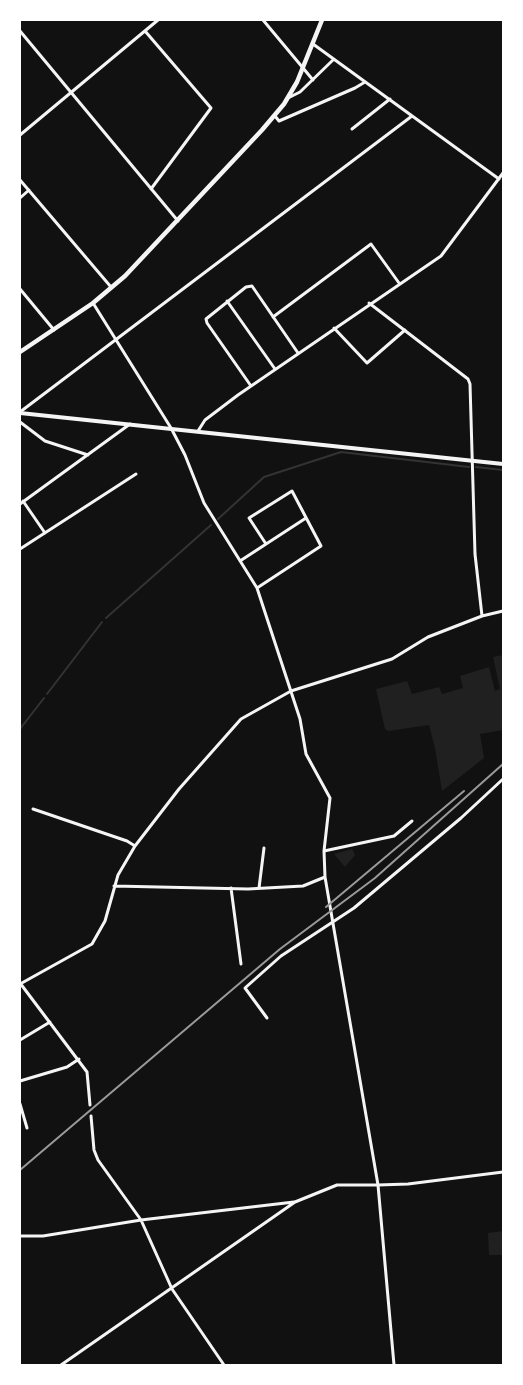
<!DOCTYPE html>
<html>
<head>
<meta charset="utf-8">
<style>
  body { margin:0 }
  #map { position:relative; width:523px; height:1385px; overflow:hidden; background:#111; font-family:"Roboto Serif",serif }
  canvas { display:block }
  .frame { position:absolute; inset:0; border:21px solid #fff; pointer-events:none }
</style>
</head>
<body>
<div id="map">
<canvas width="523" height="1385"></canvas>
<div class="frame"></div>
</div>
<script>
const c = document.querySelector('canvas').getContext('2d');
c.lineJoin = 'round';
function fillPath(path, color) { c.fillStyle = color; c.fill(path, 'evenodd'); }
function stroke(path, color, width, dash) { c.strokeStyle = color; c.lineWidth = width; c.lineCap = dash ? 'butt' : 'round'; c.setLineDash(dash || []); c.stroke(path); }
const green = new Path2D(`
  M503,655V730L480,734L484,758L442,791L435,748L429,725L388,731L385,729L376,689L407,681L412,694L439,687L442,694L463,688L460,676L489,667L495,691L500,689L493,657Z
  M352,849L355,855L345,867L334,854Z
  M503,1231V1255H489L488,1233Z`);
const stream = new Path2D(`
  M476,467L503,470
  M218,519L264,477L341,452L469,467
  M106,618L211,525
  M47,694L102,622
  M20,729L44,698`);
const minor = new Path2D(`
  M263,20L313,80
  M20,31L178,221
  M145,31L211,108L151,189
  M313,44L499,179
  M288,98L300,92L334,59
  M275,116L279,121L355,88L365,82
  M352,129L390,99
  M20,135L158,20
  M20,180L111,287
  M20,198L29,190
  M20,289L54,330
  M227,301L275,369
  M93,303L171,428L185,455L204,503L257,588L300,719L306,754L330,798L324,851L325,877L303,886L248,889L114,886
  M369,303L468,379L470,384L475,554L482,616
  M273,317L371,244L399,283
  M334,328L367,363L405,330
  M251,386L207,323L206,319L246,287L252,286L298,353
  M20,412L412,116
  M20,422L45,441L88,455
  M198,431L205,420L238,395L441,256L503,173
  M23,501L45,533
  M20,504L130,424
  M20,549L136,474
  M240,561L306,518
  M257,588L321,546L292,491L249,518L266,544
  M33,809L127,841L135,846
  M324,851L394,836L412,821
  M325,877L378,1185L408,1184L503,1172
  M231,888L241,964
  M259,888L264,848
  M20,983L87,1072L90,1105
  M20,984L92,944L105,921L118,875L135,846L179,789L241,719L291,691L392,659L428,637L482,616L503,611
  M267,1018L245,988L281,956L354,908L461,818L503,779
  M20,1040L50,1022
  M20,1081L67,1067L79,1059
  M20,1104L27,1128
  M91,1116L94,1150L98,1160L141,1220L172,1289L224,1365
  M20,1236H43L141,1220L294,1202
  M61,1365L295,1202L337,1185H378L394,1365`);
const tertiary = new Path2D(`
  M20,413L503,464`);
const secondary = new Path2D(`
  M20,352L93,303L125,276L262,130L284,104L297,82L322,20`);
const rail = new Path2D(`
  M326,907L464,791
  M20,1170L280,949L375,878L503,764`);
fillPath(green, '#202020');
stroke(stream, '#333', 2);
stroke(minor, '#f5f5f5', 3);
stroke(tertiary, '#f5f5f5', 4);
stroke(secondary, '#f5f5f5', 4.5);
stroke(rail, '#9a9a9a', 2);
</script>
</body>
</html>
